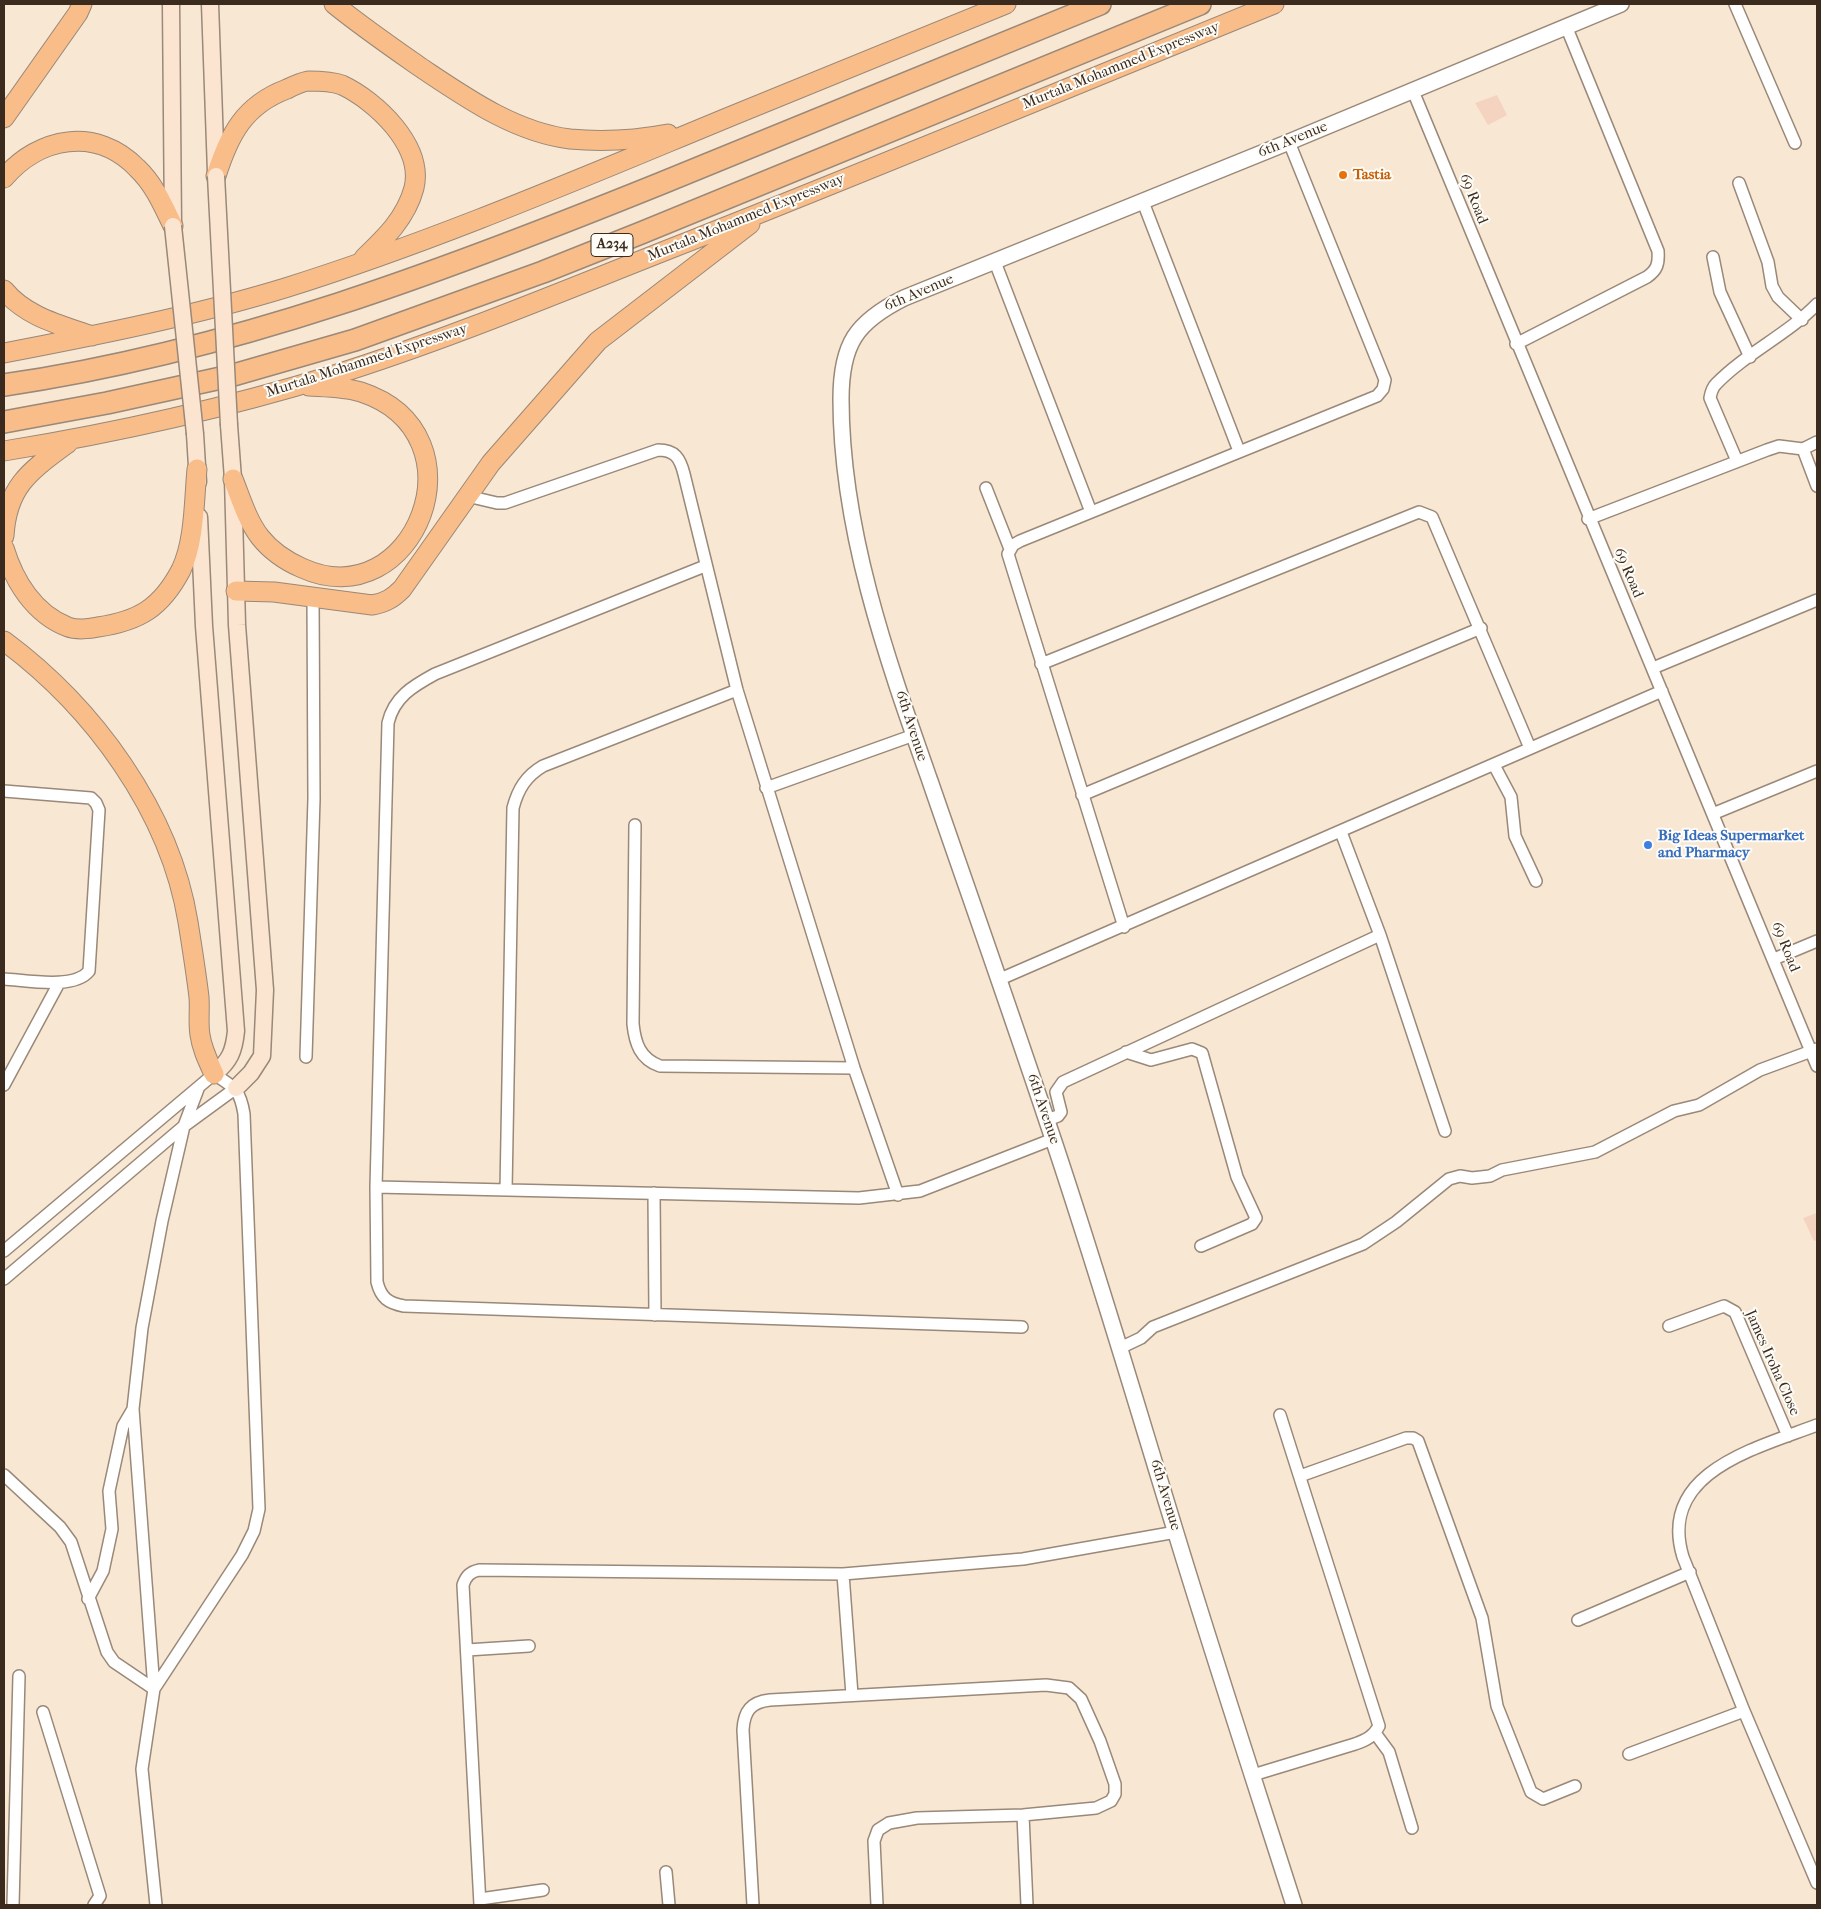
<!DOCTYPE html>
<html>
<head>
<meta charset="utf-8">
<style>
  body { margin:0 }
  #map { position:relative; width:1821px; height:1909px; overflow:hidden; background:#f8e7d3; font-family:"IM FELL French Canon",serif }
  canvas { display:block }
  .frame { position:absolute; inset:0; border:5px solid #3b2a1e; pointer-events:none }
</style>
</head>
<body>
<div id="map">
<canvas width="1821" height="1909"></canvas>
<div class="frame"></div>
</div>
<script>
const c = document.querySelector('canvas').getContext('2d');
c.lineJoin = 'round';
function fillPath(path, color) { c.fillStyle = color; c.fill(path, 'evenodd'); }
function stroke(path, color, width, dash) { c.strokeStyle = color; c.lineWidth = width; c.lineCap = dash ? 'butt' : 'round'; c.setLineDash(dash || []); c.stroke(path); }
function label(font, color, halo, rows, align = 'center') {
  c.font = font + ' "IM FELL French Canon",serif'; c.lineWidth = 4; c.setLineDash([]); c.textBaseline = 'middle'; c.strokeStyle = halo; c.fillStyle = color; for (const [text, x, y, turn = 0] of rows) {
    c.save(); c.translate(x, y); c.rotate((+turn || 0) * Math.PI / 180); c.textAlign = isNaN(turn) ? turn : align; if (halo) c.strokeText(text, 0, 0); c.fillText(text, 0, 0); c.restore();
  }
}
const built = new Path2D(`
  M1497,95L1507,115L1488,125L1475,103Z
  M1817,1213V1240L1814,1241L1803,1218Z`);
const minor = new Path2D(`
  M1735,4L1795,143
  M1413,91C1545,417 1685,740 1817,1066
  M1739,183L1768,262L1772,286L1778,297L1802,320
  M1143,202L1239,451
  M1713,257L1720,292L1750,357
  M995,262L1091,512
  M1516,344L1647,277C1657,270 1659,264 1658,251L1566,26
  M1803,449L1817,486
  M1737,461L1710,398C1711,392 1712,388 1716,384C1746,353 1787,335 1817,304
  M986,488L1010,549
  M467,496L497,503H505L658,450C675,450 680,458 684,474L737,690L854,1068L898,1195
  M1588,519L1767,450L1779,446L1803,449L1817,442
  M705,566L435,674C413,686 394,697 388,723L376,1187L377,1282C381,1298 388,1303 404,1306L1022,1327
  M1041,664L1419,512L1432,517L1530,748
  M1653,668L1817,600
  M1494,765L1511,797L1515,836L1536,881
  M766,788L914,735
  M4,791L91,798L96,803L99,810L89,971C74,990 25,980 4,979
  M1082,795L1481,628
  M1715,813L1817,771
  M635,825L633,1024C635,1043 640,1059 660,1066L854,1068
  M1341,832L1380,935L1445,1131
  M1124,927L1008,554L1013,545L1020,541L1377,396L1383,389L1385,380L1289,142
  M1774,959L1817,941
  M998,980L1662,691
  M1126,1052L1151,1060L1192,1049L1202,1053L1237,1177L1256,1218L1252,1224L1201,1246
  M306,1057L314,799L313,596
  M4,1085L59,983
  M1047,1120L1058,1116L1061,1112L1056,1092L1063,1082L1380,935
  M376,1187L859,1198L920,1191L1053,1139
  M506,1190L513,808C518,789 526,776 543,766L737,690
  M654,1193L655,1315
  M4,1251L214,1074C234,1087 240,1089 244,1114L259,1509L254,1531L242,1555L154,1689
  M4,1279L184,1126L236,1088
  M1669,1326L1724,1306L1735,1312L1788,1436
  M1120,1348L1141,1338L1153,1327L1363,1244L1396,1222L1449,1179L1460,1176L1472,1178L1490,1176L1502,1170L1595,1152L1674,1111L1699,1105L1760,1070L1817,1049
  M1817,1425C1757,1448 1657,1472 1683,1557L1744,1711L1817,1883
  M4,1475L60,1527L71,1542L107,1652L114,1662L154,1689L142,1769L156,1905
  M1300,1476L1406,1438H1413L1418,1441L1482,1618L1497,1706L1531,1792L1543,1799L1575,1786
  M843,1574L852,1695
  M88,1599L103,1571L112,1529L109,1491L123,1426L133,1409
  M1578,1620L1690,1572
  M467,1650L529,1646
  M154,1689L133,1409L142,1328L162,1221L184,1126L198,1089
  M43,1712L100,1896L94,1905
  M1375,1733L1389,1752L1412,1828
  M1629,1754L1744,1711
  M1253,1775L1355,1744C1366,1740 1373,1737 1379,1726L1280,1415
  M1023,1815L1027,1905
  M666,1872L669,1905
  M480,1899L543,1890
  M13,1905L19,1676
  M480,1905L463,1585C466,1576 470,1572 479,1570L843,1574L1023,1559L1176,1532
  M753,1905L743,1730C744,1711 751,1702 770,1700L1046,1685L1069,1688L1081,1699L1100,1741L1115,1784V1794L1111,1801L1096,1808L1023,1815L917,1818L889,1823L878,1830L874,1841L877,1905`);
const tertiary = new Path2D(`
  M1294,1905C1254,1780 1213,1655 1175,1530C1133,1393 1093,1256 1047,1121C1009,1007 969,894 930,781C887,659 841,530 841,399C841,344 856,322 904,298L1289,142L1621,4`);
const secondary = new Path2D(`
  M171,4L173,226
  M210,4L216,172
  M229,425L233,479L237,625L265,990L262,1056L251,1073L236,1088
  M195,434L198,482
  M199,517L204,626L236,1031C234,1051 230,1061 214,1074`);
const trunk = new Path2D(`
  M334,4C361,26 390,46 420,67C465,97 514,132 570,139C603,142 636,140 668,134
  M4,118L78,13L82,4
  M216,176C229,135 244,105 287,89C293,86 302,82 308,81C317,81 334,82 342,85C376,101 424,146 414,188C406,218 385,238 364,258
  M4,178C39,137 96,126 137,168C154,184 163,205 173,226
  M4,290C26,317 61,325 92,336
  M4,353C98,335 193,316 285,288C438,240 586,176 734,115C825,78 916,41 1006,4
  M4,451C115,433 226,408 334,375C455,337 572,287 690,241C885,164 1080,83 1274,4
  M233,479C241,499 247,520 260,537C271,551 286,561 302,568C414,619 488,434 361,392C345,387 326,387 309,386
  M4,536C7,486 30,471 68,443
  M4,548C14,581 34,614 68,627C76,630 90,629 98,627C139,621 161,608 181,570C195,541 194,500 197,469
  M236,591L274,592L372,605C385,603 393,598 402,589L491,463L598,341L750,224
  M4,641C93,707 170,811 188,922C192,947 196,972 199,997C200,1009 198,1023 200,1035C202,1049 208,1061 214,1074`);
const motorway = new Path2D(`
  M4,385C232,352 449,269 662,183C808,124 954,64 1100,4
  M4,422L107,403L230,376L355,340L543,272L641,233L1200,4`);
const secondaryBridge = new Path2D(`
  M216,176L229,425
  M173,226L195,434`);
const markers = [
  [1343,175,5,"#e8710a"],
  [1648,845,5,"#3f7fe0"]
];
const shields = [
  [612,245,42]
];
const shieldNames = [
  ["A234",612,245]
];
const streetNames = [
  ["Murtala Mohammed Expressway",1121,66,-22],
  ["6th Avenue",1293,140,-22],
  ["69 Road",1473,199,68],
  ["Murtala Mohammed Expressway",746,218,-22],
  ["6th Avenue",919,293,-23],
  ["Murtala Mohammed Expressway",367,361,-18],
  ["69 Road",1628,573,67],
  ["6th Avenue",911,726,72],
  ["69 Road",1785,947,68],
  ["6th Avenue",1043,1109,71],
  ["James Iroha Close",1772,1363,66],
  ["6th Avenue",1165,1495,73]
];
const foodNames = [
  ["Tastia",1353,175]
];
const shopNames = [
  ["Big Ideas Supermarket",1658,836],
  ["and Pharmacy",1658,853]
];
fillPath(built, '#f4d3c0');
stroke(minor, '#9a8878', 14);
stroke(tertiary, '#9a8878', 18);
stroke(secondary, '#9a8878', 19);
stroke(trunk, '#9a8878', 21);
stroke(motorway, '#9a8878', 24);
stroke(minor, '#fff', 11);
stroke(tertiary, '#fff', 15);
stroke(secondary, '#fce5d0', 16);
stroke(trunk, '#f8bd89', 19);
stroke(motorway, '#f8bd89', 21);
stroke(secondaryBridge, '#9a8878', 19, []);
stroke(secondaryBridge, '#fce5d0', 16);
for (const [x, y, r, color] of markers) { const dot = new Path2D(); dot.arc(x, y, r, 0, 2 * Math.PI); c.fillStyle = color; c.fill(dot); stroke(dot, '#fdfcf7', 2); }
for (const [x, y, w] of shields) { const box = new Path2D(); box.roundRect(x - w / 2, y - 11.5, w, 23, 4); c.fillStyle = '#fdfcf7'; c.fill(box); stroke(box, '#3b2a1e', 1); }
label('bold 14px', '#3b2a1e', null, shieldNames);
label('15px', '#3b2a1e', '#fdfcf7', streetNames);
label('bold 15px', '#c56008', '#fdfcf7', foodNames, 'left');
label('bold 15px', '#366cbe', '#fdfcf7', shopNames, 'left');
</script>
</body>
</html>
